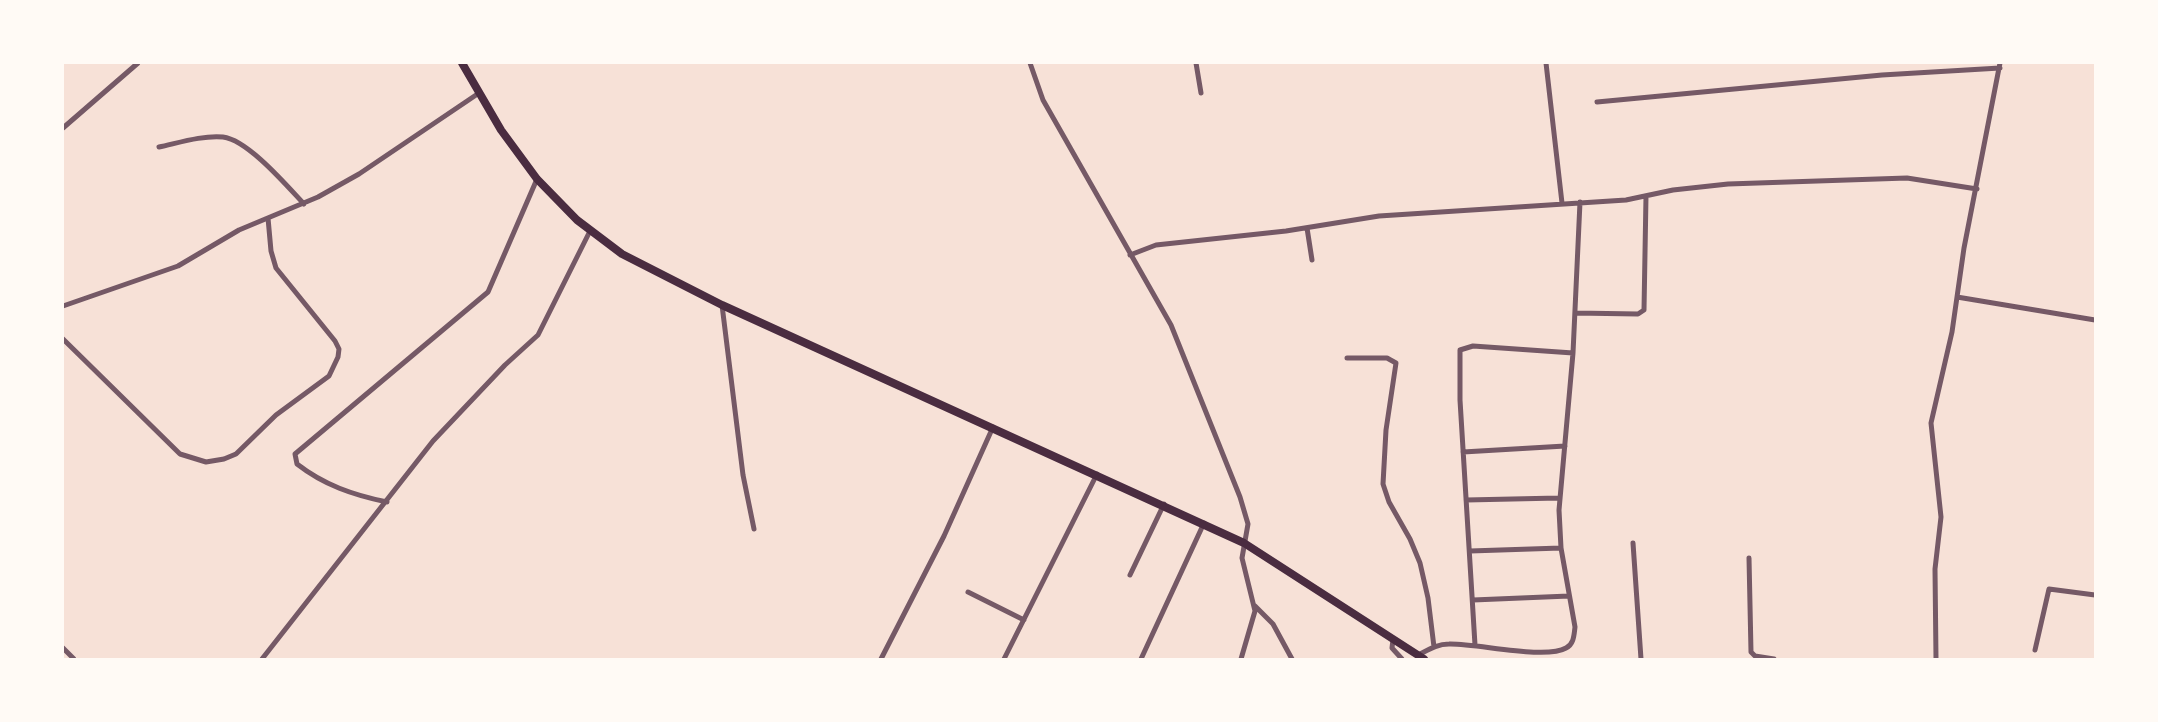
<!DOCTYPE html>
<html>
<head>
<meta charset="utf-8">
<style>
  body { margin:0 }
  #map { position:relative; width:2158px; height:722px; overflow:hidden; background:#f7e1d7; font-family:"Source Sans 3",sans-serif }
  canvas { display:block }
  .frame { position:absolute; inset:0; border:64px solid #fffaf5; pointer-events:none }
</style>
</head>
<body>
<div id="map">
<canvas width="2158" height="722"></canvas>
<div class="frame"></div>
</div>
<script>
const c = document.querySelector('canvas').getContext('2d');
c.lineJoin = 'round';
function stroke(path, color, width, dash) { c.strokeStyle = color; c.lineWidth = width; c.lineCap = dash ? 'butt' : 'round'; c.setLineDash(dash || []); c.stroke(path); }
const minor = new Path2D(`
  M1030,63L1043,100L1171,325L1240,497L1248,524L1242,558L1255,611L1241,659
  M1196,63L1201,93
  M1546,63L1562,203
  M1597,102L1882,75L2000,68
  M63,128L138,63
  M159,147C178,143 203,135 223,137C248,140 287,186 304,204
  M1307,228L1312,260
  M1130,255L1156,245L1286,231L1379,216L1626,200L1673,190L1728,184L1907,178L1977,189
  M1957,297L2095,320
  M722,305L743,475L754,529
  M63,306L178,266L239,230L318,197L359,174L479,93
  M1575,313L1638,314L1644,310L1646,196
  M63,339L180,454L206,462L224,459L236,454L276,415L329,376L338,357L339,349L335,341L276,268L271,251L268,218
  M1347,358H1387L1396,363L1386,430L1383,484L1389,502L1410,539L1420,563L1428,598L1434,647
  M1463,452L1565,446
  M1466,500L1559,498
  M387,502C353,495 324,485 297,464L295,454L488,292L537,179
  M1633,543L1641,659
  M1470,551L1561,548
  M1749,558L1751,652L1755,656L1774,659
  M1130,575L1164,504
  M968,592L1024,620
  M1473,600L1569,596
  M1255,606L1273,624L1292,659
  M1393,639L1392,648L1402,659
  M1475,645L1460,400V350L1473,346L1573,353
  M63,648L74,659
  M2035,650L2049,589L2095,595
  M1418,655C1428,650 1437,644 1449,644C1476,643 1545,660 1566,648C1574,644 1574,635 1575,627L1561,548L1559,510L1573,353L1580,202
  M262,659L433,441L505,365L538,335L590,231
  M881,659L944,536L993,427
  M1004,659L1097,474
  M1141,659L1204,523
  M1936,659L1935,569L1941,517L1931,423L1952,332L1964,248L2000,63`);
const secondary = new Path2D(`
  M462,63L501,130L537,179L577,220L622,254L722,305L1244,543L1424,659`);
stroke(minor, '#755966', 5);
stroke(secondary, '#4a2c40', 8);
</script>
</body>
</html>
